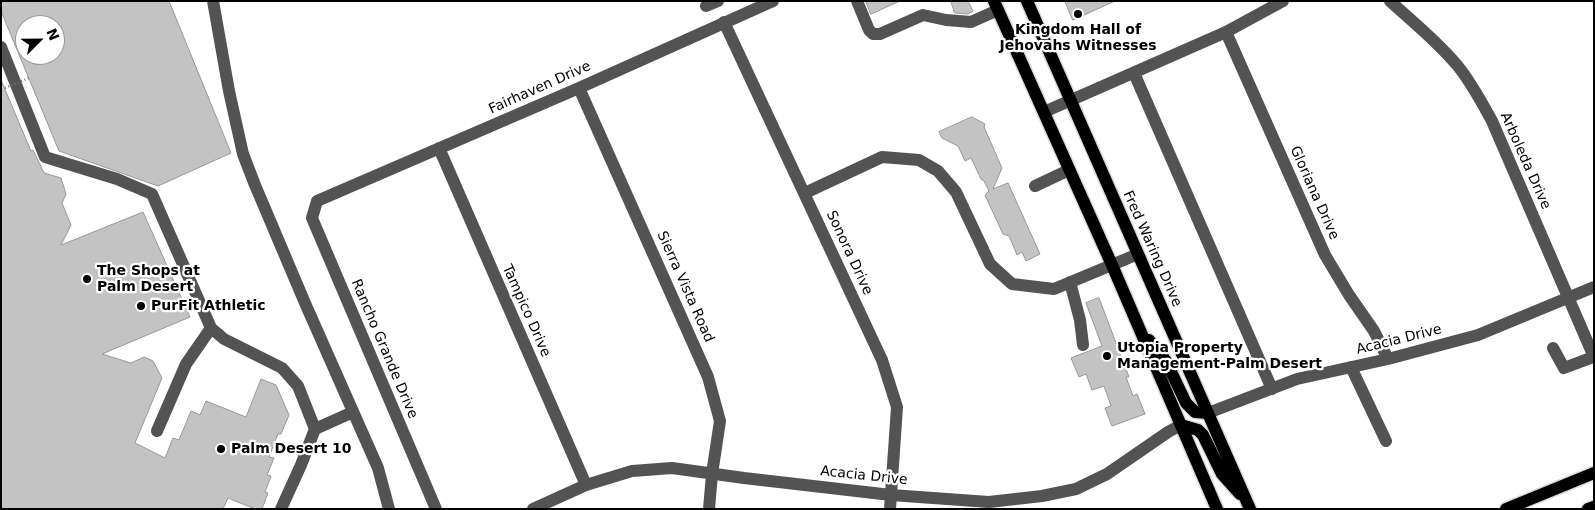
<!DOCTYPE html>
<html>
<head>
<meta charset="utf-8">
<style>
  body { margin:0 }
  #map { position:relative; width:1595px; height:510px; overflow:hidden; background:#fff; font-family:"DejaVu Sans",sans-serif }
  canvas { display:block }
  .frame { position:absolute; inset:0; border:2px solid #000; pointer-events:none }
  .north { position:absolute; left:15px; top:15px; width:50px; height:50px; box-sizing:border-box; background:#fff; border:1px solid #999; border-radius:50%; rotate:67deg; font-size:14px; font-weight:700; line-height:20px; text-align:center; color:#000 }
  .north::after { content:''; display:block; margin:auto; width:18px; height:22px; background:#000; clip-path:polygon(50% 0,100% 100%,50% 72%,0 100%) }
</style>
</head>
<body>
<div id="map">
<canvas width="1595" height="510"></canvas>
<div class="frame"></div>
<div class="north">N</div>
</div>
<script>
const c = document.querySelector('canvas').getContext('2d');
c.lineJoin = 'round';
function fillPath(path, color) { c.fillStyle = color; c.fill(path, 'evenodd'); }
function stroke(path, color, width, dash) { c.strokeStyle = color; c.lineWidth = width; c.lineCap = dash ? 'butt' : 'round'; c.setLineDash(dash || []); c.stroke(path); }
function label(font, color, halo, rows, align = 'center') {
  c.font = font + ' "DejaVu Sans",sans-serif'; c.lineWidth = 4.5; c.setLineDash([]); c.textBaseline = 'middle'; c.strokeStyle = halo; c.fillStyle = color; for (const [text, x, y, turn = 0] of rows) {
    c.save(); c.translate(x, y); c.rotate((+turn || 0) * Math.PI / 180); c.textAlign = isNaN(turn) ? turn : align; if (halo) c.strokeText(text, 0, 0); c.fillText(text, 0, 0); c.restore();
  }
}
const building = new Path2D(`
  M1,1H169L231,153L158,186L59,151L1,11ZM25,25H55V55H25Z
  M866,1H900L871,14Z
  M951,1H968L973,11L968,14L955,13Z
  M1065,1H1115L1073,20Z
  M1,80L31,151L33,150L44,173L61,178L66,194L62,203L71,225L61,245L143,212L190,317L102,354L131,363L144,357L153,361L162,378L135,443L165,458L173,438L179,440L191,411L200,415L206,401L246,417L261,379L276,385L289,415L281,434H278L269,457L274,458L267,475L271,476L265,492L268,493L262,509H255L228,498L223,509H1Z
  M972,117L985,124L984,127L1002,168L993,189L1008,183L1040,254L1026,261L1022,252L1017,255L1009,236L1003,234L985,195L989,191L984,181L981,179L971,158L965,161L958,146L942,138L939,132Z
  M1099,298L1129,377H1126L1133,396L1137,394L1145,414L1112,426L1105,408L1111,406L1104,386L1092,390L1086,374L1079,377L1071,358L1102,346L1086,303Z`);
const minor = new Path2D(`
  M213,1L229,91L243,154L255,185L305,303L378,468L389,509
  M857,1L869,30L873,34H880L923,15L946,20L971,22L998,10
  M1390,1C1413,22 1437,41 1457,65C1471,82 1481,101 1492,121L1594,357
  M706,6L718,1
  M724,22L882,360L897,407L890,509
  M1226,32L1325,255L1349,295L1374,331L1388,359
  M1,47L45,157L117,179L152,194L211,328L224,339L282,368L298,386L315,429L301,465L281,509
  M1134,73L1272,389
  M579,88L708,377L720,421L712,474L709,509
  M1044,112L1226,32L1283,1
  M439,148L586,485
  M1035,186L1069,170
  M805,193L882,157L919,160L938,171L956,192L990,264L1012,284L1054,289L1138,254
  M1070,282L1080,320L1083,345
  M1553,348L1564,368L1593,357
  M1351,367L1386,441
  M1208,413L1297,379L1388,359L1478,335L1594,287
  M315,429L353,412
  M157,431L186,364L211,328
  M436,509L312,218L317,201L579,88L773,1
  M533,509L586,485L632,471L672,468L744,478L891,495L989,502L1042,496L1076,489L1107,474L1168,432L1181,425`);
const major = new Path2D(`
  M994,1L1112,265L1217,509
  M1027,1L1250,509
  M1149,340L1166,361L1186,403L1195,412L1208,413
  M1181,425L1198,430L1203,435L1222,474L1240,494
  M1506,509L1594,473
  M1588,509L1594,507`);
const pathBridge = new Path2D(`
  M5,88L29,78`);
const markers = [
  [1078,14,5,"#000"],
  [87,279,5,"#000"],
  [141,306,5,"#000"],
  [1107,356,5,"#000"],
  [221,449,5,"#000"]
];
const poiNames = [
  ["Kingdom Hall of",1078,30,"center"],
  ["Jehovahs Witnesses",1078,46,"center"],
  ["The Shops at",97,271],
  ["Palm Desert",97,287],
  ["PurFit Athletic",151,306],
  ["Utopia Property",1117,348],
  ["Management-Palm Desert",1117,364],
  ["Palm Desert 10",231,449]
];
const streetNames = [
  ["Fairhaven Drive",540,88,-24],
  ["Arboleda Drive",1525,161,66],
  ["Gloriana Drive",1314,193,66],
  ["Fred Waring Drive",1152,249,66],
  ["Sonora Drive",849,253,65],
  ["Sierra Vista Road",685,287,66],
  ["Tampico Drive",526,311,66],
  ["Acacia Drive",1399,340,-14],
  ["Rancho Grande Drive",384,349,67],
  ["Acacia Drive",864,476,6]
];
fillPath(building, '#c3c3c3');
stroke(building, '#979797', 1);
stroke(major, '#dbdbdb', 15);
stroke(minor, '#535353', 12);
stroke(major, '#000', 12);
stroke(pathBridge, '#757575', 2.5, [1, 2.5]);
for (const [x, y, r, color] of markers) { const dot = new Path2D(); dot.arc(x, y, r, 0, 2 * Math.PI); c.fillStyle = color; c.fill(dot); stroke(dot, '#fff', 2); }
label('bold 14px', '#000', '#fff', poiNames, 'left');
label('14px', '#000', '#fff', streetNames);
</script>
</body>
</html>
